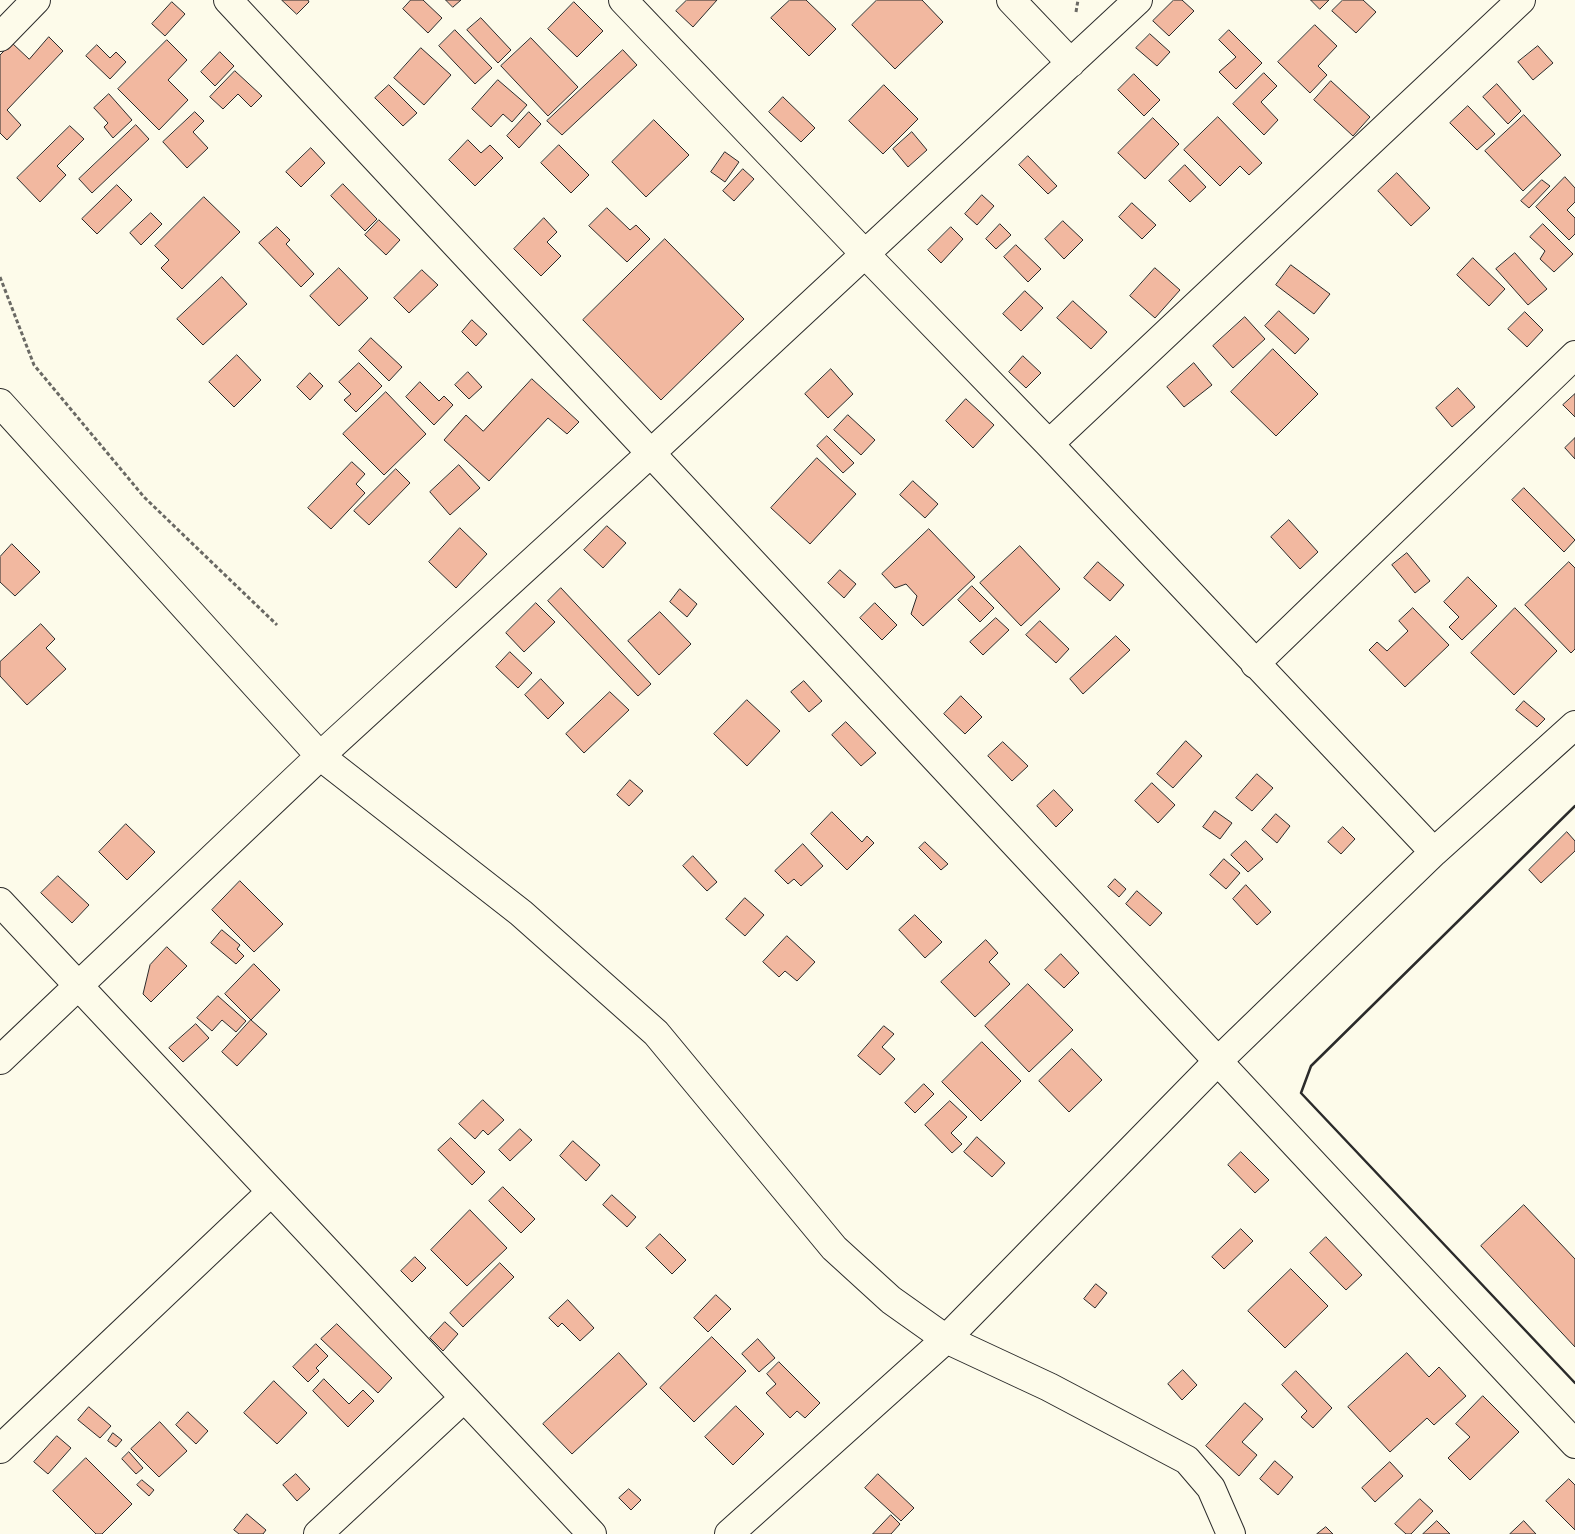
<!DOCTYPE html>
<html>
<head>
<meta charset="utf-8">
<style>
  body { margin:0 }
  canvas { display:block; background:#fdfbea }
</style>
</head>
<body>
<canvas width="1575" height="1534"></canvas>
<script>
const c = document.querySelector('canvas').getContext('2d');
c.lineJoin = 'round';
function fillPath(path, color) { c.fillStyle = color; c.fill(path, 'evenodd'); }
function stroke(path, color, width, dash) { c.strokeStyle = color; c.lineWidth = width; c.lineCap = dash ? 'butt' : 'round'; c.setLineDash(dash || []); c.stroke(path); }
const building = new Path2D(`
  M282,0H308L309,2L297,14Z
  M411,0H423L442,18L428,33L403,9Z
  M446,0H461L453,7Z
  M687,0H717L693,27L676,11Z
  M790,0H806L836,29L809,56L771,18Z
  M877,0H922L943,22L895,69L852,25Z
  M1174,0H1182L1194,11L1169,36L1153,21Z
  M1311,0H1329L1320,9Z
  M1343,0H1363L1376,12L1356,33L1332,11Z
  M172,2L185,14L165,36L152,24Z
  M574,2L603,31L577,57L548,29Z
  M481,18L511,50L498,63L467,30Z
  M1315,25L1337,46L1318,66L1327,75L1310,93L1278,62Z
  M455,30L492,68L475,84L439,46Z
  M1229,30L1262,63L1236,89L1219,72L1236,57L1219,40Z
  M1150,34L1170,52L1157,66L1136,48Z
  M49,37L63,51L7,110L21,125L7,140L0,133V55L12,43L29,59Z
  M531,38L578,87L548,116L501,66Z
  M167,40L187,60L168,80L188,100L159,130L118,89Z
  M97,45L110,58L116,52L126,62L110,79L86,56Z
  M1538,46L1553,63L1533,80L1518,62Z
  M421,48L451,75L424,105L394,78Z
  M623,50L637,65L562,135L547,121Z
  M220,52L234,66L215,86L201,72Z
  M235,71L262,96L251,107L238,94L223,109L210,97Z
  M1264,73L1277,86L1261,102L1278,120L1264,135L1233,104Z
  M1134,74L1160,100L1144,116L1118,90Z
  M498,80L527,105L512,122L503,114L491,127L472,109Z
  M1331,81L1370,117L1353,136L1314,100Z
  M1497,84L1521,111L1508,124L1483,97Z
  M389,85L417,113L403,126L375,98Z
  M884,85L918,119L883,154L849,121Z
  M109,94L132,120L113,138L104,127L108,123L94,108Z
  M783,97L815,128L801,142L769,112Z
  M1468,106L1495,134L1477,150L1450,123Z
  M195,112L204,121L193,132L208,148L187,168L163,142Z
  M529,112L541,124L519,148L507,136Z
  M1524,115L1561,155L1523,191L1485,151Z
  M1218,117L1262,163L1249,175L1240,166L1220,186L1184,150Z
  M1153,118L1179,144L1145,179L1118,153Z
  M654,120L689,155L646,197L612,162Z
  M136,125L149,139L92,193L79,179Z
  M70,126L84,139L57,166L66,175L40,202L17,178Z
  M912,132L927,150L908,167L893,149Z
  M468,140L481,153L490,145L503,158L475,186L449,160Z
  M559,145L589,175L571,193L541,163Z
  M311,148L325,163L301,187L286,172Z
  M725,152L739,162L725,182L711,172Z
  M1028,156L1057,186L1048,194L1019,165Z
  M1185,165L1206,187L1190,202L1169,181Z
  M743,169L754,179L734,201L723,191Z
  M1397,173L1430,208L1411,226L1378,191Z
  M1565,177L1575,188V202L1567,210L1575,218V234L1569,240L1536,207Z
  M1542,180L1550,186L1529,208L1521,201Z
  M343,184L377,219L365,231L331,196Z
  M117,185L132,200L97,234L82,219Z
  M982,195L994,206L977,225L965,214Z
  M204,197L240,232L182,289L161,268L169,260L155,246Z
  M1132,203L1156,225L1142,239L1119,217Z
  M607,208L630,230L636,225L650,239L627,262L589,226Z
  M151,213L162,224L141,245L130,233Z
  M544,218L557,232L547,242L561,256L541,276L514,249Z
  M379,220L400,240L386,255L365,235Z
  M1063,221L1083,240L1064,259L1045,239Z
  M1000,224L1011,235L996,249L986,239Z
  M1543,224L1573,254L1554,272L1540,259L1545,251L1530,237Z
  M277,227L290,240L286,244L314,274L301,287L259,243Z
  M951,227L963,239L941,263L928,250Z
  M665,239L744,319L661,400L583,320Z
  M1016,245L1041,269L1028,282L1004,257Z
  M1515,253L1547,289L1528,305L1496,269Z
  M1473,258L1505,289L1489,306L1457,275Z
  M1291,265L1330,294L1314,314L1276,285Z
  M339,268L368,298L339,326L310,296Z
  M1155,268L1180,290L1155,318L1130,296Z
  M422,270L438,285L409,313L394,298Z
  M222,277L247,304L203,345L177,319Z
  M1025,291L1043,308L1021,331L1003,314Z
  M1073,301L1107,332L1091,349L1057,318Z
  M1279,311L1309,339L1295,354L1265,326Z
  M1525,312L1543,330L1527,347L1508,329Z
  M1245,317L1265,339L1233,368L1213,346Z
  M472,320L487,334L476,346L462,332Z
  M371,338L402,367L389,381L359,351Z
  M1273,349L1318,394L1276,436L1231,392Z
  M237,355L261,380L234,407L209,382Z
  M1023,356L1041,373L1026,388L1009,372Z
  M359,363L382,386L356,412L344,400L351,394L339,382Z
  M1194,363L1212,385L1184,407L1167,387Z
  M831,369L853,394L828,418L805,394Z
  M468,372L482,387L469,399L455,385Z
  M310,373L323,386L310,400L297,387Z
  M532,379L579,422L567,434L548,418L489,481L444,440L466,415L483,431Z
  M420,382L439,401L444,396L453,405L434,425L406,397Z
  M1458,388L1475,407L1452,427L1436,408Z
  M386,392L426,434L384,475L343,434Z
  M1575,394V417L1563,405Z
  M966,399L994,425L973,448L946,421Z
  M848,415L875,440L861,455L834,430Z
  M827,436L854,463L843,473L817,446Z
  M1575,438V459L1565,448Z
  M817,458L856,494L810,544L771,508Z
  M352,462L365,474L356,484L365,493L331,529L308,508Z
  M459,465L480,488L450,515L430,492Z
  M396,469L410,483L369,525L354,511Z
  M913,481L938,504L925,518L900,495Z
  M1524,488L1575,540L1564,552L1512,500Z
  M1289,520L1318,552L1300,569L1271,537Z
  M607,526L626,543L603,568L584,550Z
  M460,528L487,554L456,588L429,562Z
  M929,529L975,577L923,626L911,614L917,596L906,584L895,588L882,574Z
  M12,544L40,572L15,596L0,582V557Z
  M1020,546L1060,589L1021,626L980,583Z
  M1407,553L1430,581L1415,593L1392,565Z
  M1098,562L1124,585L1110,601L1084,578Z
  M1569,562L1575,568V649L1571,653L1525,605Z
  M840,570L856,584L844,598L828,583Z
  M1468,577L1497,606L1462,640L1449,627L1459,617L1444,602Z
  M972,586L994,608L980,622L958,600Z
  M561,588L651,684L638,696L548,601Z
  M680,589L697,604L687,617L670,602Z
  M536,603L555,622L524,652L506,633Z
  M875,603L897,625L882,640L860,618Z
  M1413,608L1449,645L1405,687L1369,650L1377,642L1387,651L1408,631L1399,621Z
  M1515,608L1557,651L1514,695L1471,653Z
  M660,612L691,644L659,675L628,641Z
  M996,618L1009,630L983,655L970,642Z
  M1040,621L1069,649L1056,663L1026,635Z
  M41,624L55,639L46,648L66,669L27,705L0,676V662Z
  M1116,636L1130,650L1083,694L1070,679Z
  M510,652L532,673L518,688L496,667Z
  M541,679L564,703L548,719L525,695Z
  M804,681L822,701L809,712L791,692Z
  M610,692L629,710L584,753L566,734Z
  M961,696L982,717L965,734L944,714Z
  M747,700L780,731L747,766L714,734Z
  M1524,701L1545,719L1537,727L1516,710Z
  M846,722L876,753L861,766L832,735Z
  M1186,741L1202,756L1173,788L1157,774Z
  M1003,742L1028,766L1012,781L988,756Z
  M1257,774L1273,788L1252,811L1236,798Z
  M630,780L643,791L629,806L617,795Z
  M1152,783L1175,805L1158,823L1135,801Z
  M1054,790L1073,810L1056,827L1037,806Z
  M1215,811L1232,823L1220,839L1203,827Z
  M832,812L862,842L867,836L874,843L847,870L811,834Z
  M1276,814L1290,826L1277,843L1262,830Z
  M126,824L155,852L127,880L99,852Z
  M1343,827L1355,839L1341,854L1328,842Z
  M1567,832L1575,841V851L1541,883L1529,870Z
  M1246,841L1263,859L1248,872L1231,855Z
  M925,842L948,864L941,870L919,848Z
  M803,844L823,866L801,886L794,879L788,884L775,871Z
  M693,856L717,882L707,891L683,866Z
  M1224,859L1240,873L1226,889L1210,875Z
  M58,876L89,905L72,923L41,893Z
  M1115,879L1126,889L1119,897L1108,887Z
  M240,881L283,924L254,952L212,910Z
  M1246,885L1271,912L1257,925L1233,899Z
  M1137,891L1162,913L1150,926L1126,904Z
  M745,898L764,915L745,936L726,919Z
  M915,915L942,942L925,958L899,930Z
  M222,930L240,945L237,949L244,956L236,964L211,943Z
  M787,936L815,962L797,981L785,971L779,977L763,962Z
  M986,940L998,953L989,962L1010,984L975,1017L941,982Z
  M167,947L187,966L151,1002L143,994L150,965Z
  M1061,954L1079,973L1064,988L1045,970Z
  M254,964L280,990L251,1020L225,994Z
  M1028,984L1073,1030L1029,1072L985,1026Z
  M218,996L246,1021L236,1032L222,1020L212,1031L197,1018Z
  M251,1020L267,1034L237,1066L222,1052Z
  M196,1024L209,1038L183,1062L169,1048Z
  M884,1026L894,1034L882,1047L895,1059L880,1075L858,1056Z
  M982,1042L1021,1081L981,1121L942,1082Z
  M1072,1049L1102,1080L1069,1112L1039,1081Z
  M924,1084L934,1094L915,1113L905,1103Z
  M483,1100L504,1120L488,1135L483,1130L475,1139L459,1124Z
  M950,1101L967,1117L951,1133L962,1144L952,1153L925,1125Z
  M520,1129L532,1140L510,1161L499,1150Z
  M977,1137L1005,1163L992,1177L964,1152Z
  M451,1138L485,1172L472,1185L438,1150Z
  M573,1141L600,1165L586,1181L560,1156Z
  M1241,1152L1269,1180L1255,1193L1228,1165Z
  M503,1187L535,1219L521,1233L489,1201Z
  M612,1195L636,1217L627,1227L603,1205Z
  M1524,1205L1575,1259V1347L1481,1246Z
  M470,1210L507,1248L467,1286L431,1250Z
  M1241,1229L1253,1241L1224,1269L1212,1257Z
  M660,1234L686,1260L672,1274L646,1248Z
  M1326,1237L1362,1275L1346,1290L1310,1253Z
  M415,1257L426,1268L412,1282L401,1271Z
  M500,1263L514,1277L463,1327L450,1313Z
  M1291,1269L1328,1306L1285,1348L1248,1311Z
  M1096,1284L1107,1293L1095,1308L1084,1299Z
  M716,1295L731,1309L708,1332L694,1318Z
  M568,1300L594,1328L580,1341L562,1323L558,1327L549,1318Z
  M445,1322L458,1334L443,1351L430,1338Z
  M337,1324L392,1378L378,1393L321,1339Z
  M712,1337L746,1371L694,1422L660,1388Z
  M758,1339L775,1358L759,1372L742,1354Z
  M316,1344L328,1356L316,1368L319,1371L308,1382L293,1367Z
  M619,1353L647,1384L572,1454L543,1424Z
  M1407,1353L1429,1377L1439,1367L1466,1396L1434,1425L1427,1418L1390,1452L1348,1407Z
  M779,1362L820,1403L805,1418L797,1411L790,1418L766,1393L776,1384L767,1374Z
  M1183,1370L1197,1385L1182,1400L1168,1384Z
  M1296,1371L1332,1408L1313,1428L1301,1417L1307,1411L1282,1385Z
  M324,1379L349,1404L363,1390L374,1401L348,1427L313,1391Z
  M274,1381L307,1413L277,1444L244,1413Z
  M1483,1396L1519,1432L1470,1480L1448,1458L1470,1437L1456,1424Z
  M1245,1403L1263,1419L1242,1442L1257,1455L1239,1476L1206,1446Z
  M736,1406L764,1434L733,1465L705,1437Z
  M89,1407L111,1426L100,1438L78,1420Z
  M188,1412L208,1431L196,1444L176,1425Z
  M160,1422L187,1451L159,1477L131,1449Z
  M113,1433L122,1440L116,1447L108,1441Z
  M57,1436L71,1448L48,1474L34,1462Z
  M129,1452L143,1468L136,1474L122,1459Z
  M86,1458L132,1504L102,1534H96L53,1491Z
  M1275,1461L1293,1477L1278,1495L1260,1479Z
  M1390,1462L1403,1476L1375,1502L1362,1488Z
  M296,1474L310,1489L297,1501L283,1485Z
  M878,1474L914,1508L901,1521L865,1488Z
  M1569,1479L1575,1485V1530L1546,1501Z
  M142,1480L154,1490L149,1496L137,1485Z
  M629,1489L641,1500L631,1510L619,1498Z
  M1420,1499L1433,1511L1411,1534H1406L1395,1524Z
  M247,1514L266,1530L263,1534H239L234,1530Z
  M891,1515L900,1524L891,1534H873Z
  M1437,1521L1450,1534H1423Z
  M1524,1521L1536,1534H1510Z
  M1326,1527L1333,1534H1317Z`);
const path = new Path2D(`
  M1076,12L1078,0
  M0,277L34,365L144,497L277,625`);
const minor = new Path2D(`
  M228,0L1575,1444
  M623,0L865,254L1049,444L1434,852
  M1011,0L1071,63
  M0,37L36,0
  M0,403L320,756L521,913L656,1033L834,1248L891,1300L946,1339L1049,1387L1187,1460L1211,1488L1231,1534
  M1049,444L1521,0
  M1255,664L1575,355
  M0,902L592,1534
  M0,1060L320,756L651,453L1138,0
  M0,1449L271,1192
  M318,1534L464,1398
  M729,1534L946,1339L1218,1061L1434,852L1575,725`);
const wall = new Path2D(`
  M1575,806L1311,1066L1301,1093L1575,1383`);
fillPath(building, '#f2b8a0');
stroke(building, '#2b2b2b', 1);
stroke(minor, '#2b2b2b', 30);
stroke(path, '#6a6964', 3, [4, 2.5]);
stroke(minor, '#fdfbea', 28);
stroke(wall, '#2b2b2b', 2.5);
</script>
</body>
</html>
